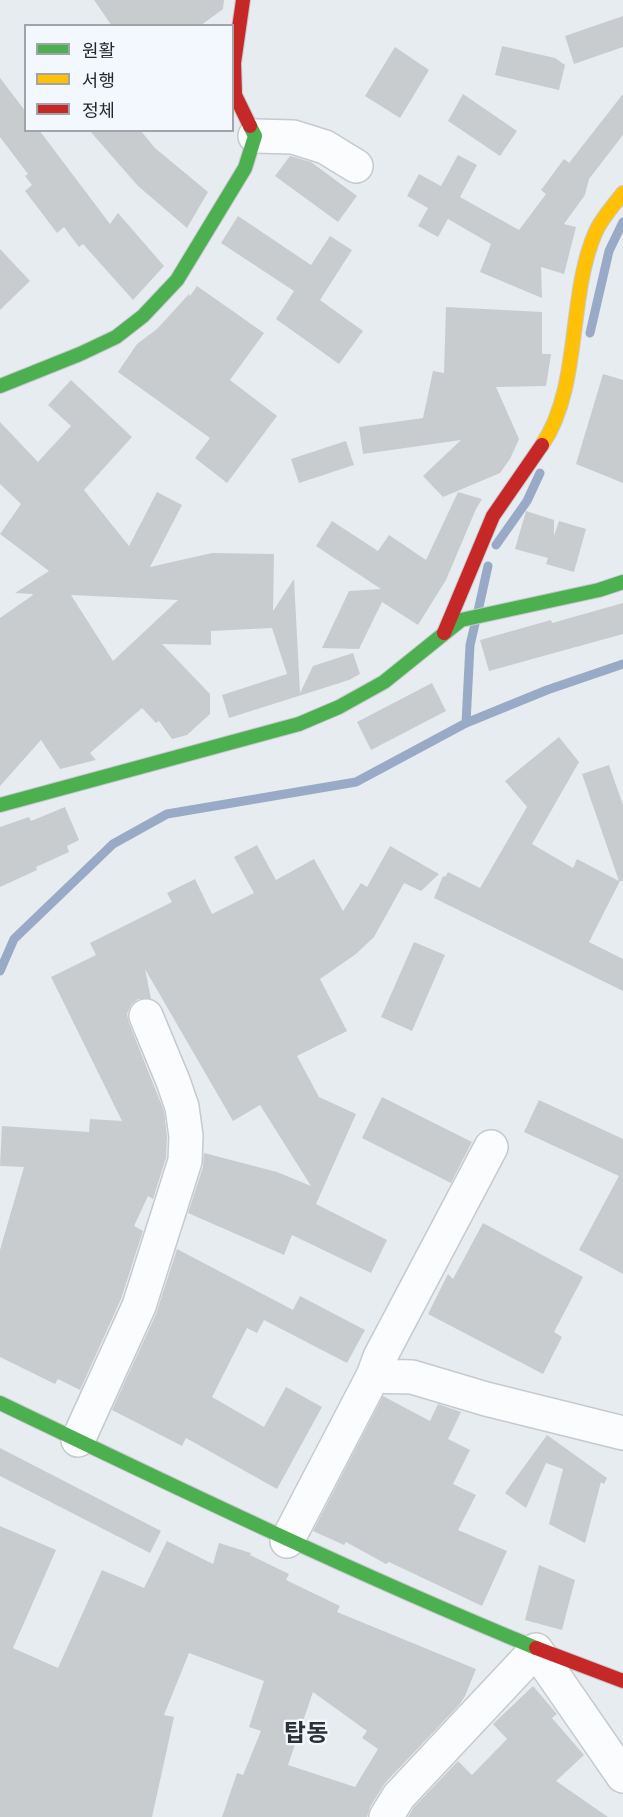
<!DOCTYPE html>
<html>
<head>
<meta charset="utf-8">
<style>
  body { margin:0 }
  #map { position:relative; width:623px; height:1817px; overflow:hidden; background:#e7ecf1; font-family:"Space Grotesk","Noto Sans KR",sans-serif }
  canvas { display:block }
  .legend { position:absolute; left:24px; top:24px; width:210px; height:108px; box-sizing:border-box; background:#f3f8fe; border:2px solid #a1a5aa; margin:0; padding:8px 10px; list-style:none; font-size:18px; color:#26292c }
  .legend li { display:flex; align-items:center; gap:12px; height:30px }
  .legend b { width:30px; border:2px solid #a1a5aa }
</style>
</head>
<body>
<div id="map">
<canvas width="623" height="1817"></canvas>
<ul class="legend">
<li><b style="height:8px;background:#4caf50"></b>원활</li>
<li><b style="height:8px;background:#ffc107"></b>서행</li>
<li><b style="height:8px;background:#c62828"></b>정체</li>
</ul>
</div>
<script>
const c = document.querySelector('canvas').getContext('2d');
c.lineJoin = 'round';
function stroke(path, color, width, dash) { c.strokeStyle = color; c.lineWidth = width; c.lineCap = dash ? 'butt' : 'round'; c.setLineDash(dash || []); c.stroke(path); }
function fillPath(path, color) { c.fillStyle = color; c.fill(path, 'evenodd'); }
function label(font, color, halo, rows, align = 'center') {
  c.font = font + ' "Space Grotesk","Noto Sans KR",sans-serif'; c.lineWidth = 4.5; c.setLineDash([]); c.textBaseline = 'middle'; c.strokeStyle = halo; c.fillStyle = color; for (const [text, x, y, turn = 0] of rows) {
    c.save(); c.translate(x, y); c.rotate((+turn || 0) * Math.PI / 180); c.textAlign = isNaN(turn) ? turn : align; if (halo) c.strokeText(text, 0, 0); c.fillText(text, 0, 0); c.restore();
  }
}
const stream = new Path2D(`
  M590,333L609,251L623,222
  M496,545L527,501L540,473
  M478,611L488,566
  M466,723L470,645L475,624
  M0,971L14,939L113,844L167,814L356,782L466,723L547,690L623,664`);
const building = new Path2D(`
  M94,0H224L223,9L200,26H112Z
  M623,16V47L574,64L565,36Z
  M502,46L555,58L565,65L559,90L495,75Z
  M395,47L429,70L400,118L365,96Z
  M0,78L26,112V130H39L110,224L118,213L164,266L133,300L83,244L79,247L64,227L57,233L25,191L32,185L25,176L28,174L0,137Z
  M463,94L517,131L500,156L448,121Z
  M623,94V135L589,179L585,195L564,224L576,227L564,274L541,267L542,298L480,272L491,244L448,219L438,237L418,226L428,208L407,196L419,174L441,186L458,155L477,165L460,197L519,230L546,194L541,190L564,159L569,163Z
  M89,130H140L155,148L208,192L187,228L138,186Z
  M290,156L311,162L357,196L338,222L275,176Z
  M238,216L311,265L330,236L352,250L320,300L363,331L339,364L276,319L294,291L221,243Z
  M0,249L30,281L0,310Z
  M197,286L264,333L230,380L277,416L227,483L195,458L210,438L118,372L137,344L157,329L189,294L190,296Z
  M446,307L542,312V354H551L546,386L496,387L519,439L510,459L500,473L443,497L423,476L461,440L363,454L359,427L423,418L433,371L444,373Z
  M603,374L623,380V483L576,464Z
  M71,380L132,437L84,490L129,546L157,492L182,505L150,567L212,553L274,554L273,611L294,579L300,693L313,666L353,653L360,674L349,680L229,718L222,695L287,674L272,628L211,631V645L162,644L210,694V714L187,735L172,739L159,721L156,723L142,708L90,753L96,760L60,769L41,740L0,786V618L33,595L32,594L15,593L49,571L0,534L21,504L0,484V422L38,462L71,426L48,405ZM71,595L178,600L113,661Z
  M346,441L354,465L299,483L291,459Z
  M458,492L482,499L476,509L446,580L418,625L382,602L359,649L322,648L349,591L381,589L316,546L332,521L378,551L389,535L426,560Z
  M526,511L554,520V536L559,521L586,529L574,572L546,564L548,558L515,549Z
  M623,603V634L489,671L480,640L551,620L552,623Z
  M432,683L446,711L371,750L357,722Z
  M559,737L579,762L532,844L573,868L577,859L619,881L582,774L609,765L623,805V881H620L589,942L623,959V991L434,898L443,876L445,877L448,872L480,888L527,807L505,781Z
  M65,807L79,840L67,846L69,852L36,867L37,870L0,887V827L29,817L31,821Z
  M257,845L276,880L314,859L343,911L361,883L367,887L390,846L439,874L421,891L404,883L374,937L356,954L320,979L347,1031L297,1056L319,1097L356,1114L316,1204L387,1240L371,1273L292,1235L284,1255L188,1213L203,1167L204,1153L277,1172L311,1186L260,1105L233,1121L145,969L151,999H138L131,1005L127,1014L129,1023L164,1111L167,1137L166,1158L153,1199L148,1196L134,1226L143,1231L121,1299L80,1390L58,1379L55,1384L0,1357V1250L24,1167L0,1166L2,1126L89,1132L90,1119L122,1121L51,977L96,955L90,943L172,902L167,893L195,879L212,914L254,893L234,857Z
  M414,942L445,955L412,1031L381,1017Z
  M382,1097L472,1142L451,1183L362,1138Z
  M539,1100L623,1139V1274L579,1250L619,1176L524,1132Z
  M483,1223L583,1277L554,1332L562,1337L543,1374L428,1314L448,1274L453,1279Z
  M177,1249L293,1310L300,1296L365,1330L347,1363L264,1320L257,1333L247,1328L212,1397L264,1427L286,1387L322,1407L277,1489L186,1438L182,1446L112,1410L156,1314Z
  M383,1396L430,1421L438,1404L461,1412L448,1439L470,1450L453,1484L476,1495L458,1530L507,1551L482,1606L389,1562L386,1564L346,1542L344,1545L313,1531Z
  M547,1435L607,1478L604,1484L601,1482L585,1543L549,1524L563,1469L546,1463L526,1508L505,1493Z
  M0,1448L161,1531L150,1553L0,1476Z
  M0,1526L56,1550L13,1648L58,1668L102,1570L144,1588L167,1541L213,1564L219,1543L251,1553L250,1555L289,1574L286,1580L340,1606L337,1612L476,1669L465,1696L459,1705L385,1783L370,1807L367,1817H222L237,1773L243,1775L261,1731L249,1727L264,1681L189,1653L164,1715L174,1717L152,1817H0ZM313,1692L367,1731L362,1738L378,1749L355,1787L288,1765Z
  M539,1565L575,1580L562,1630L525,1620Z
  M533,1686L557,1714L552,1718L584,1755L556,1781L608,1817H408L414,1807L458,1761L472,1775L507,1739L493,1724Z`);
const street = new Path2D(`
  M255,136L293,137L325,147L356,166
  M373,1376L412,1377L486,1399L623,1433
  M78,1440L139,1306L185,1161L186,1136L182,1107L173,1081L146,1016
  M287,1541L373,1376L380,1357L491,1147
  M386,1817L399,1796L536,1650L623,1776`);
const fast = new Path2D(`
  M0,386L80,354L116,337L143,316L177,280L245,168L255,136L250,126
  M0,805L299,724L339,707L384,682L461,620L599,590L623,582
  M0,1403C177,1488 354,1573 536,1648`);
const slow = new Path2D(`
  M542,445C582,386 567,296 596,231C602,218 614,205 623,193`);
const jam = new Path2D(`
  M243,0L234,63L235,95L250,126
  M444,633L493,516L542,445
  M536,1648L623,1681`);
const quarterNames = [
  ["탑동",306,1734]
];
stroke(stream, '#99aac7', 9);
fillPath(building, '#c8cccf');
stroke(street, '#c6c9cd', 36);
stroke(fast, '#c6c9cd', 16);
stroke(slow, '#c6c9cd', 16);
stroke(jam, '#c6c9cd', 16);
stroke(street, '#fbfcfd', 33);
stroke(fast, '#4caf50', 14);
stroke(slow, '#ffc107', 14);
stroke(jam, '#c62828', 14);
label('bold 24px', '#2b3138', '#f3f8fe', quarterNames);
</script>
</body>
</html>
